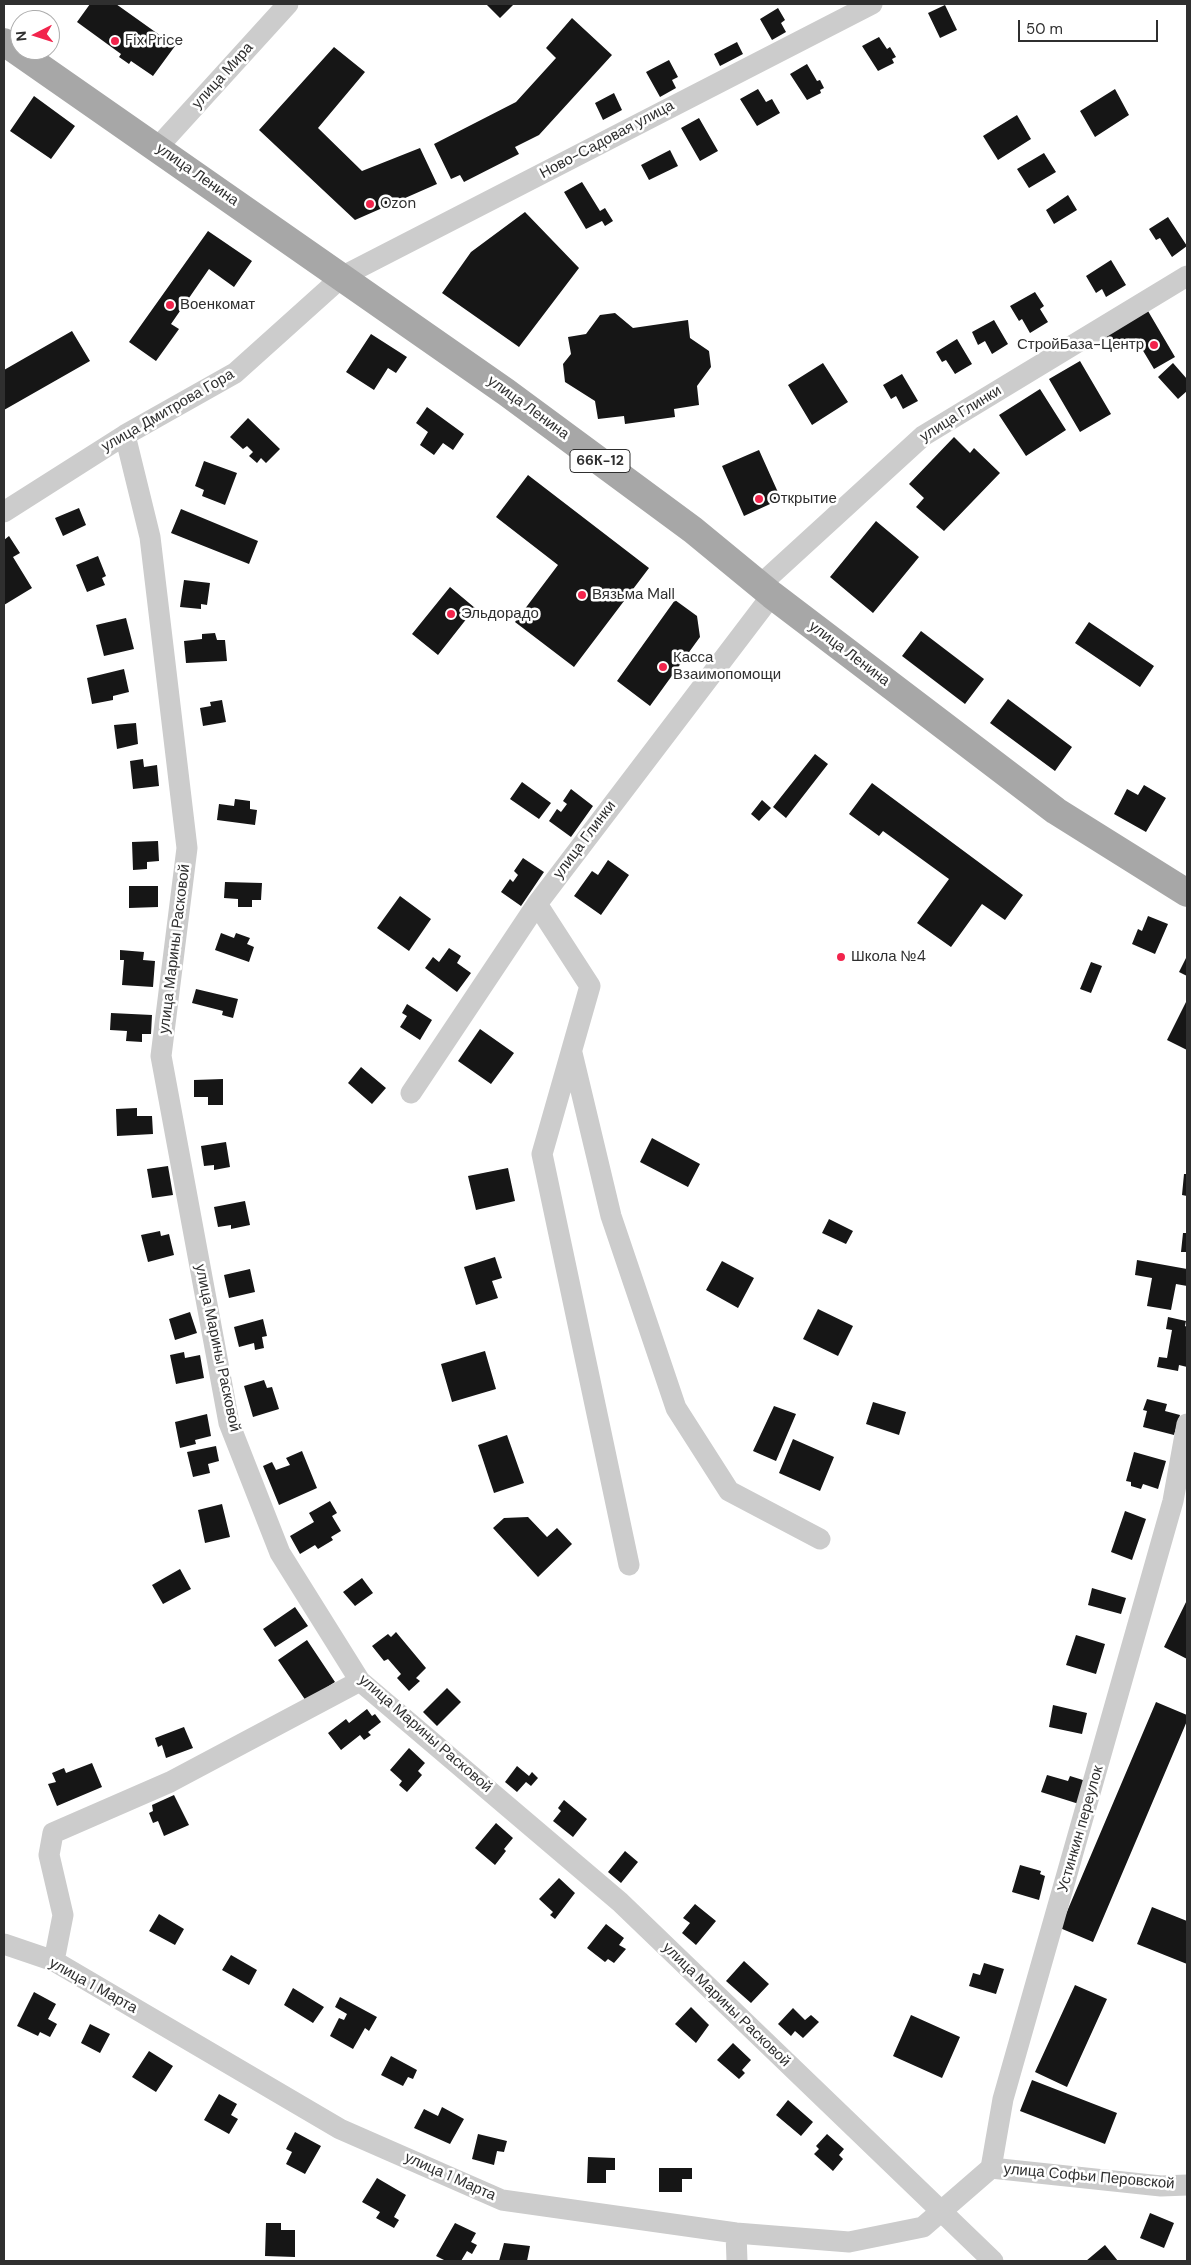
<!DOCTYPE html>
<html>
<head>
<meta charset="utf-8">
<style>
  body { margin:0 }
  #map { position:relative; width:1191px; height:2265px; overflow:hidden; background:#fff; font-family:"DM Sans",sans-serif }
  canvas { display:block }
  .frame { position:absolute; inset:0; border:5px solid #2f2f2f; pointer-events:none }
  .north { position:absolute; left:10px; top:10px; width:50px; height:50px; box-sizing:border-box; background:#fff; border:1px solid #acacac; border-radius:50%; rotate:265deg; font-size:14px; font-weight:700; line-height:20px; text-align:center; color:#2f2f2f }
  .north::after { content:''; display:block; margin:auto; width:18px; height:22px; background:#f2244c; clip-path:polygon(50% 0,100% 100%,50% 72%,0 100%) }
  .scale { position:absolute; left:1018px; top:20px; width:140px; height:22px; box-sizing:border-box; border:2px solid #2f2f2f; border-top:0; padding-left:6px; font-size:15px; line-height:18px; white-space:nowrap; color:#2f2f2f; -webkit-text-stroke:4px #fff; paint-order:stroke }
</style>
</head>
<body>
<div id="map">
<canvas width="1191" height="2265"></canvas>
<div class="frame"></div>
<div class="north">N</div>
<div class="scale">50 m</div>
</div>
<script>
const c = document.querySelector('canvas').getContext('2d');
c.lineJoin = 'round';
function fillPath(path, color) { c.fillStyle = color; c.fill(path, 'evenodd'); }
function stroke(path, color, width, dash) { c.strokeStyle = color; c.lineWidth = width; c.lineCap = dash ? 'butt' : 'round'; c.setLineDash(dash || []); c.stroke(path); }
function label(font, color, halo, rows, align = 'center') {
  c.font = font + ' "DM Sans",sans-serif'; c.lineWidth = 5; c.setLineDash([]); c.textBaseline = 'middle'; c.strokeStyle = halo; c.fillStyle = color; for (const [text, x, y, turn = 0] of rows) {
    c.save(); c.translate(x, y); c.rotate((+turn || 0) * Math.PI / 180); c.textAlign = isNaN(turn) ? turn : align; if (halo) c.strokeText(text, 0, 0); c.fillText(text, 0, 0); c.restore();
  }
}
const building = new Path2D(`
  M90,4H116L175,46L153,76L131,61L129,64L119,57L121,54L77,22Z
  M486,4H514L500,18Z
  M945,5L957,30L940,38L928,13Z
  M778,8L785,20L781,23L786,32L772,40L760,19Z
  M572,18L612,55L539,135L515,147L519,154L464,182L460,175L451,179L434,144L516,102L556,58L546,48Z
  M879,37L887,49L890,47L896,57L892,59L894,63L878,71L862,46Z
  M737,42L743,54L720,66L714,54Z
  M334,47L365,72L318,128L362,171L420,148L437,184L355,220L259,130Z
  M669,60L678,77L672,80L676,88L660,97L646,72Z
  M807,64L817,81L820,80L824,88L820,90L821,93L807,100L790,74Z
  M758,89L766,102L772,99L780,113L757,126L740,99Z
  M1115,89L1129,115L1095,137L1080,111Z
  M614,93L622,110L603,120L595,103Z
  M34,96L75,126L51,159L10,131Z
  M1017,115L1031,139L998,160L983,136Z
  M699,118L718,151L700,161L681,128Z
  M670,150L678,166L649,180L641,165Z
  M1044,153L1056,172L1029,188L1017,169Z
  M582,182L600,211L605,208L613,221L605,226L602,221L586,229L564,192Z
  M1068,195L1077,210L1054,224L1046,210Z
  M525,212L579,268L519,347L442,293L471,252Z
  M1168,217L1187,246L1172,257L1160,238L1156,240L1149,229Z
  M208,231L252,261L234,287L209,269L171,324L179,329L156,361L129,342Z
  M1111,260L1126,285L1106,297L1102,289L1096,293L1086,276Z
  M1035,292L1044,306L1040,309L1048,322L1030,333L1022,319L1019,321L1010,306Z
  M1148,311L1175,357L1154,369L1136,339L1115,351L1106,336Z
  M615,313L633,328L688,320L690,338L709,351L711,367L697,386L699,405L674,409L675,417L625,424L624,416L598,419L595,401L565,382L563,364L571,354L568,337L586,334L600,315Z
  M994,320L1008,344L992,354L985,341L978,345L972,332Z
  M72,331L90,361L4,410V370Z
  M371,334L407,357L396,373L388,368L374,390L346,372Z
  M957,339L972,364L955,374L946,360L942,362L936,352Z
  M1080,361L1111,414L1080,432L1049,379Z
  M823,363L848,402L812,425L788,385Z
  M1173,363L1187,379V391L1178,399L1158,377Z
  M902,374L918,401L903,409L896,396L891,399L883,385Z
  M1040,389L1066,430L1026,456L999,415Z
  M427,407L464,434L453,450L443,443L434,455L420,445L428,432L416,423Z
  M248,418L280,449L266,463L261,458L257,463L249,456L253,452L247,446L243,449L230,437Z
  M954,437L970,453L974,448L1000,473L944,531L916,507L924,498L909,484Z
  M759,450L781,499L744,516L722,466Z
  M204,461L237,473L225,505L202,496L204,490L195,486Z
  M528,475L649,568L574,667L515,622L558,565L496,517Z
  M79,508L86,525L63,536L55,518Z
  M181,509L258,541L249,564L171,533Z
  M876,521L919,557L873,613L830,577Z
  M9,536L20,553L13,557L32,588L4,605V540Z
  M98,556L106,576L102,578L105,585L87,592L76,565Z
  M184,580L210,583L207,605L201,604V609L180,607Z
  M450,587L475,608L438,655L412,634Z
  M675,600L697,616L700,637L650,706L617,681Z
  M126,618L134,649L104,656L96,625Z
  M1089,622L1154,666L1140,687L1075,643Z
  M921,631L984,679L965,704L902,656Z
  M215,633L217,640H225L227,661L186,663L184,641L202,639V634Z
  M124,669L129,692L113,696V700L92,704L87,678Z
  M1008,699L1072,747L1055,771L990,723Z
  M222,700L226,722L203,726L200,708L211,706L210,702Z
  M136,723L138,744L117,749L114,725Z
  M815,754L828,764L786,818L773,807Z
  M143,759L144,767L157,765L159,786L133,789L130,761Z
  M522,782L551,803L539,819L510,799Z
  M872,783L1023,895L1005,920L982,904L951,947L917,923L949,879L883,831L879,836L849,814Z
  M1144,785L1166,798L1146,832L1114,814L1127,789L1138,795Z
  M571,789L593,806L571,837L549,821L557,809L561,812L567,804L563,801Z
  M235,799L250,801V809L257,810L255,825L217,820L219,804L234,806Z
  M762,800L771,808L759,821L751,814Z
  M158,841L159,861L147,862V869L133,870L132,842Z
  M523,858L544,872L521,906L501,892L510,879L513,882L518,875L514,871Z
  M608,860L629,875L601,915L574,896L592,871L598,875Z
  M225,882L262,883L261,900H252V907H238V899L224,898Z
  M129,886H158V907L129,908Z
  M400,896L431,919L409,951L377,928Z
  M1148,916L1168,924L1155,954L1132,944L1138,929L1142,931Z
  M221,933L234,938L236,933L250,938L247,944L254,947L249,962L215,950Z
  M449,948L461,956L457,963L471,973L457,992L425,968L433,957L439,962Z
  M120,950L144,952L143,960L155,961L153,987L122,985L124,960H120Z
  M1187,956V976L1179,972Z
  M1091,962L1102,966L1091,993L1080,989Z
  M196,989L238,999L233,1018L222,1015L223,1011L192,1003Z
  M1187,1000V1050L1167,1040Z
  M407,1004L432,1020L420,1040L400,1027L407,1016L402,1013Z
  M111,1013L152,1015L151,1034H142V1042L126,1041L127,1031L110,1030Z
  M480,1029L514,1053L491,1084L458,1061Z
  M361,1067L386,1088L372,1104L348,1083Z
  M223,1079V1105H208V1097H194V1080Z
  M137,1108V1116H152L153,1134L117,1136L116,1109Z
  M652,1138L700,1164L688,1187L640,1162Z
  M226,1142L230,1167L214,1170V1165L204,1166L201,1146Z
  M168,1166L173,1195L152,1198L147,1169Z
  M508,1168L515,1201L476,1210L468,1176Z
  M1184,1174H1187V1196L1182,1195Z
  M245,1201L250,1225L231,1229V1225L218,1227L214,1207Z
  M829,1219L853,1231L846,1244L822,1233Z
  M160,1231L161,1236L169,1234L174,1255L148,1262L141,1235Z
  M1183,1233H1187V1252H1181Z
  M495,1257L502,1278L492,1281L498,1298L476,1305L464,1267Z
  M1137,1260L1187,1269V1286L1176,1284L1171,1310L1147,1306L1152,1278L1135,1275Z
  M722,1261L754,1278L738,1308L706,1290Z
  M250,1269L255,1292L229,1298L224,1275Z
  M818,1309L853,1326L838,1356L803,1339Z
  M190,1312L197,1333L175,1340L169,1319Z
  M1168,1317L1186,1321L1185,1326L1187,1327V1367L1179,1365L1178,1371L1157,1367L1159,1357L1167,1358L1172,1330L1166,1329Z
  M263,1319L267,1336L262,1337L264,1348L255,1350L254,1343L239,1347L234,1327Z
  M485,1351L496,1389L452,1402L441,1364Z
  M184,1352L185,1358L200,1355L204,1378L176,1384L170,1355Z
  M264,1380L267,1388L272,1387L279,1409L253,1417L244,1386Z
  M1147,1399L1167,1404L1165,1411L1180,1415L1174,1435L1143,1427L1147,1411L1143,1410Z
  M873,1402L906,1412L899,1435L866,1424Z
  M774,1406L796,1414L776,1461L753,1451Z
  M207,1414L211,1436L195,1440L196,1444L180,1448L175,1422Z
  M507,1435L524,1483L494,1493L478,1445Z
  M793,1439L834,1457L820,1491L779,1473Z
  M216,1446L219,1461L208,1464L210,1473L193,1477L187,1452Z
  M302,1451L317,1488L279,1505L263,1466L272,1462L276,1470L290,1465L286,1458Z
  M1134,1452L1166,1461L1158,1489L1143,1484L1141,1489L1131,1486V1482L1126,1481Z
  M330,1501L337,1513L332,1516L341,1531L331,1537L333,1540L318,1549L315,1545L300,1554L290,1536L314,1522L309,1513Z
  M222,1504L230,1537L205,1543L198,1510Z
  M1125,1511L1146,1519L1132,1560L1111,1552Z
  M528,1517L547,1537L557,1528L572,1544L538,1577L493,1528L504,1518Z
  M180,1569L191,1589L163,1604L152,1585Z
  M362,1578L373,1593L355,1606L343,1592Z
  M1092,1588L1126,1598L1121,1614L1088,1605Z
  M1187,1600V1659L1164,1647Z
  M295,1607L308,1626L275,1647L263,1629Z
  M396,1632L426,1668L416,1678L420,1681L409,1691L397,1678L401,1674L388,1659L384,1661L372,1646L388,1634L391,1637Z
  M1076,1635L1105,1644L1096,1674L1066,1665Z
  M307,1640L335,1682L306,1701L278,1660Z
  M447,1688L461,1702L437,1726L423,1712Z
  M1156,1702L1187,1715V1721L1093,1942L1060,1928Z
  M1053,1705L1087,1713L1082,1734L1049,1727Z
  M367,1709L372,1716L375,1714L381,1722L368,1732L371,1735L364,1740L360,1735L341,1750L328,1733L346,1719L349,1723Z
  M184,1727L193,1748L166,1758L162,1745L158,1747L155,1738Z
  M409,1748L425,1763L418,1771L422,1775L407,1792L399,1785L402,1781L390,1770Z
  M92,1763L102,1787L57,1806L48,1784L56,1782L52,1773L64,1768L66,1773Z
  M517,1766L529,1776L532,1772L538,1778L531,1786L526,1782L517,1792L505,1782Z
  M1047,1775L1068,1781L1070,1776L1086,1781L1079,1804L1041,1792Z
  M174,1795L189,1825L164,1836L158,1821L153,1823L149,1813L153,1811L152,1805Z
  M564,1800L587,1819L573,1837L553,1821L561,1811L558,1808Z
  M496,1823L513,1838L504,1849L506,1851L495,1865L475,1848Z
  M625,1851L638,1862L621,1883L608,1872Z
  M1020,1865L1041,1871L1040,1874L1045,1876L1039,1900L1012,1892Z
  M559,1878L575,1893L555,1919L550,1915L553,1912L539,1899Z
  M695,1904L716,1921L696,1945L682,1933L690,1923L683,1918Z
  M1152,1907L1187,1921V1964L1137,1944Z
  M159,1914L184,1929L175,1945L149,1931Z
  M606,1924L624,1938L619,1945L626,1949L614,1963L608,1959L605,1962L587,1948Z
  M231,1955L257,1970L249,1985L222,1970Z
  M744,1961L769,1984L751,2003L726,1981Z
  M984,1963L1004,1969L996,1994L969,1986L973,1973L980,1975Z
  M1075,1985L1107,1999L1067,2087L1035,2072Z
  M293,1988L324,2007L313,2023L284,2005Z
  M34,1992L56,2004L48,2019L57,2024L50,2037L40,2032L38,2036L17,2026Z
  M340,1997L377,2017L369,2031L365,2028L353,2049L330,2036L339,2018L344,2020L347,2014L335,2007Z
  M691,2007L709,2025L696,2043L675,2024Z
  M793,2008L805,2020L811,2015L819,2022L803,2038L795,2031L791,2036L778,2024Z
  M911,2015L960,2037L942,2078L893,2056Z
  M90,2024L110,2034L100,2053L81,2043Z
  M733,2043L751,2060L742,2070L745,2073L739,2079L717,2060Z
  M149,2051L173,2066L156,2092L132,2077Z
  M391,2056L417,2070L413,2079L408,2077L403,2086L381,2075Z
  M1032,2080L1117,2113L1105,2144L1020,2111Z
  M219,2094L237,2104L231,2115L238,2119L229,2134L204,2120Z
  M788,2100L813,2122L801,2136L776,2115Z
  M442,2107L464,2119L450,2144L414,2128L424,2109L438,2116Z
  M295,2132L321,2146L305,2174L286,2164L292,2152L286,2149Z
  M478,2134L507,2141L504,2152L497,2151L494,2165L472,2159Z
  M827,2134L844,2149L839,2155L843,2159L833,2171L814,2154L819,2149L816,2146Z
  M588,2157L615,2158V2170H606V2183H587Z
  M659,2168H692V2179H682V2192H659Z
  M377,2178L406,2195L394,2217L399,2220L394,2228L376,2218L380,2212L362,2202Z
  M1150,2213L1174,2223L1164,2248L1140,2238Z
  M266,2223H281V2230H295V2257L265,2256Z
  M455,2223L476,2233L471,2242L477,2245L472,2254L467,2251L461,2261H446L436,2256Z
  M504,2243L530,2246L527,2261H499Z
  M1105,2245L1118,2261H1086Z`);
const minor = new Path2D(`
  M157,148L288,4
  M125,435L150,537L187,848L161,1056L229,1423L280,1553L360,1681L620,1902L993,2261
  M4,512L125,435L235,373L343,276L872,4
  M760,585L923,436L1187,276
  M537,904L590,986L542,1154L629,1565
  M572,1053L611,1216L676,1408L729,1491L820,1539
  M411,1093L537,904L772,595
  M4,1944L54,1961L340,2129L502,2200L736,2233L849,2242L923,2227L991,2168L1003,2099L1173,1501L1187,1424
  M54,1961L63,1915L49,1855L53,1833L170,1782L360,1681
  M991,2168L1161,2186L1187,2185
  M736,2233L737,2261`);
const major = new Path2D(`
  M4,42L506,392L693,530L772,595L1056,811L1187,893`);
const markers = [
  [115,41,5,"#f2244c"],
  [370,204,5,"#f2244c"],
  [170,305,5,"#f2244c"],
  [1154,345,5,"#f2244c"],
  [759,499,5,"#f2244c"],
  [582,595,5,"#f2244c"],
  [451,614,5,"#f2244c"],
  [663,667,5,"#f2244c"],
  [841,957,5,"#f2244c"]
];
const shields = [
  [600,461,60]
];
const shieldNames = [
  ["66К-12",600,461]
];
const poiNames = [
  ["Fix Price",125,41],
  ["Ozon",380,204],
  ["Военкомат",180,305],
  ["СтройБаза-Центр",1144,345,"right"],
  ["Открытие",769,499],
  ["Вязьма Mall",592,595],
  ["Эльдорадо",461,614],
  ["Касса",673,658],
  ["Взаимопомощи",673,675],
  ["Школа №4",851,957]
];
const streetNames = [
  ["улица Мира",223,76,-48],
  ["Ново-Садовая улица",607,140,-28],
  ["улица Ленина",197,175,35],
  ["улица Ленина",528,408,36],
  ["улица Дмитрова Гора",168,411,-30],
  ["улица Глинки",961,414,-32],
  ["улица Ленина",849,654,37],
  ["улица Глинки",585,840,-53],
  ["улица Марины Расковой",175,949,-83],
  ["улица Марины Расковой",217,1348,78],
  ["улица Марины Расковой",425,1734,41],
  ["Устинкин переулок",1081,1829,-74],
  ["улица 1 Марта",93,1986,29],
  ["улица Марины Расковой",726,2005,44],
  ["улица 1 Марта",450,2177,24],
  ["улица Софьи Перовской",1089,2177,5]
];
fillPath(building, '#161616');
stroke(minor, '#ccc', 21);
stroke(major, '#a7a7a7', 28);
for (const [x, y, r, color] of markers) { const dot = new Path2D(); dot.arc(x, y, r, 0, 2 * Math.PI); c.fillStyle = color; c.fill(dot); stroke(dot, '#fff', 2); }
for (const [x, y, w] of shields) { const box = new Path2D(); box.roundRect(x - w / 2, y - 11.5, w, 23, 4); c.fillStyle = '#fff'; c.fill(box); stroke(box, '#2f2f2f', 1); }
label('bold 14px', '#2f2f2f', null, shieldNames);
label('15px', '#2f2f2f', '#fff', poiNames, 'left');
label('15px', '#2f2f2f', '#fff', streetNames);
</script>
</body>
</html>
